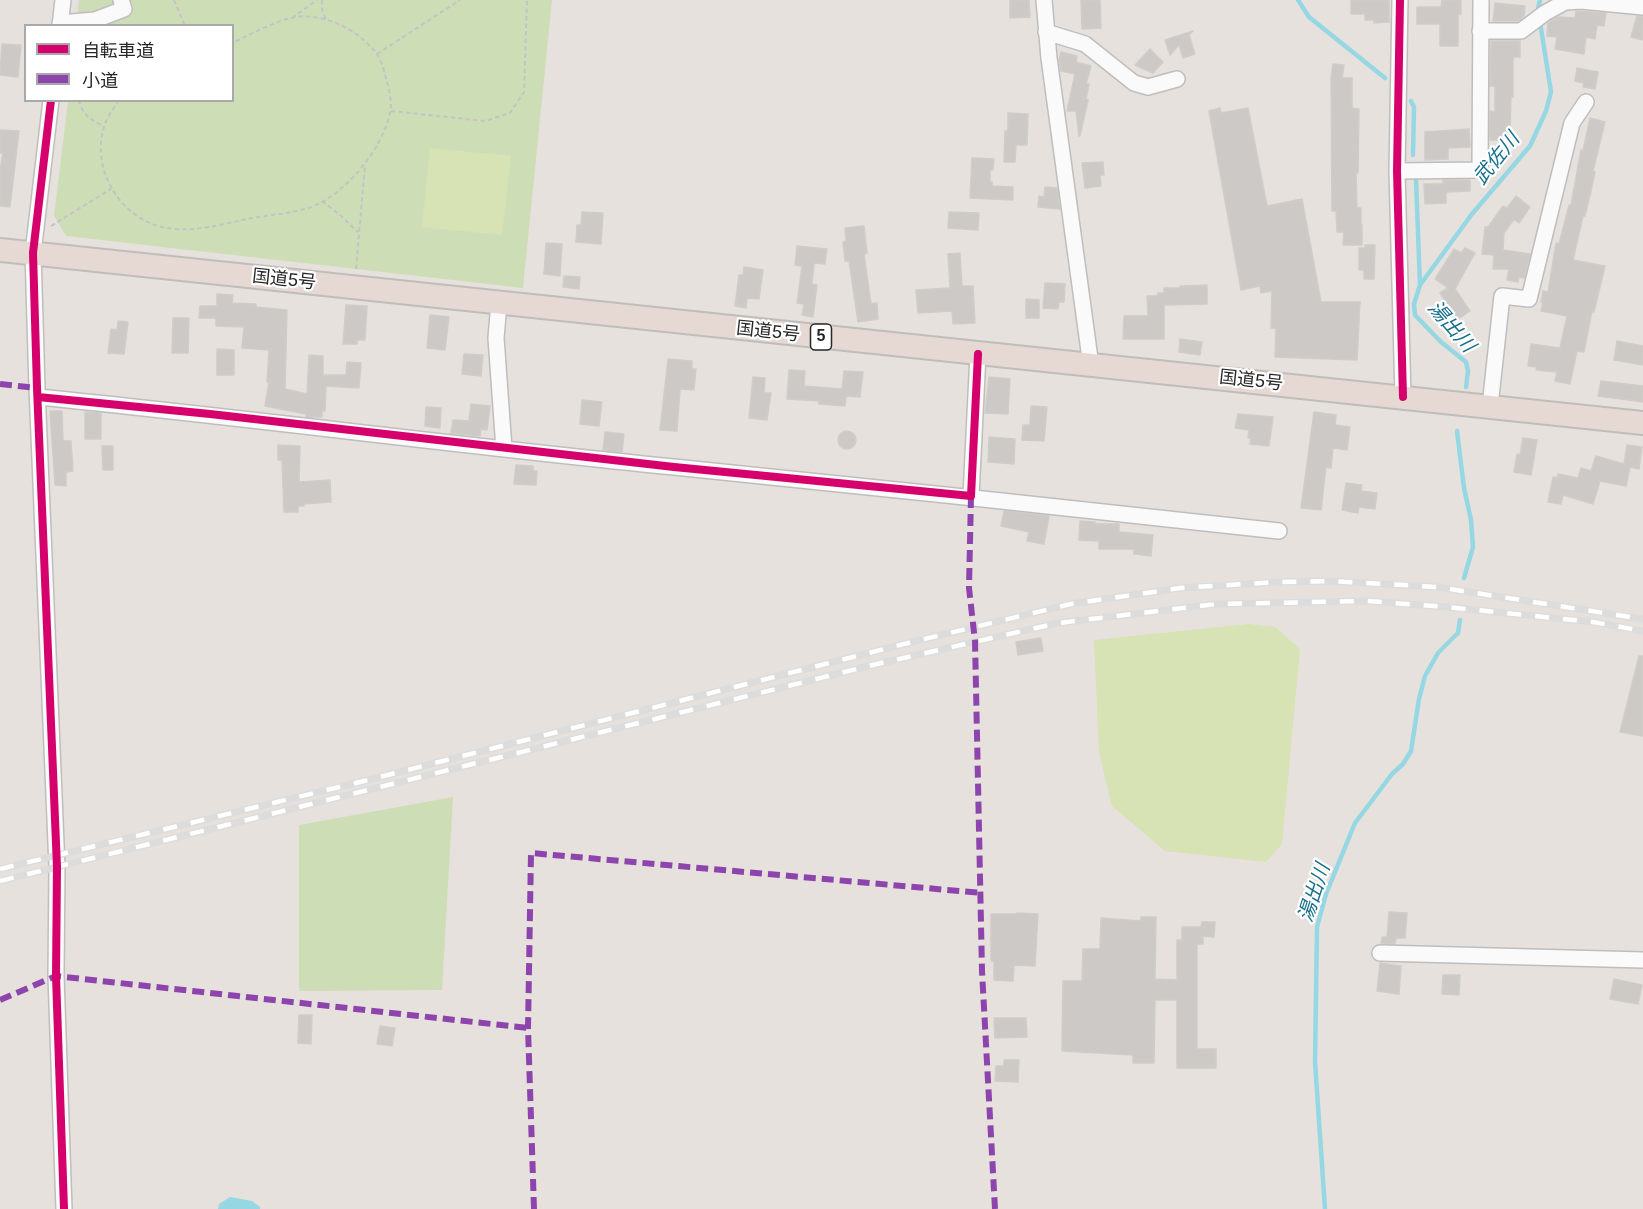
<!DOCTYPE html>
<html>
<head>
<meta charset="utf-8">
<style>
  body { margin:0 }
  #map { position:relative; width:1643px; height:1209px; overflow:hidden; background:#e6e1dc; font-family:Arial,"Noto Sans JP",sans-serif }
  canvas { display:block }
  .legend { position:absolute; left:24px; top:24px; width:210px; height:78px; box-sizing:border-box; background:#fff; border:2px solid #a9a9a9; margin:0; padding:8px 10px; list-style:none; font-size:18px; color:#272727 }
  .legend li { display:flex; align-items:center; gap:12px; height:30px }
  .legend b { width:30px; border:2px solid #a9a9a9 }
</style>
</head>
<body>
<div id="map">
<canvas width="1643" height="1209"></canvas>
<ul class="legend">
<li><b style="height:8px;background:#d6006c"></b>自転車道</li>
<li><b style="height:8px;background:#8e44ad"></b>小道</li>
</ul>
</div>
<script>
const c = document.querySelector('canvas').getContext('2d');
c.lineJoin = 'round';
function fillPath(path, color) { c.fillStyle = color; c.fill(path, 'evenodd'); }
function stroke(path, color, width, dash) { c.strokeStyle = color; c.lineWidth = width; c.lineCap = dash ? 'butt' : 'round'; c.setLineDash(dash || []); c.stroke(path); }
function label(font, color, halo, rows, align = 'center') {
  c.font = font + ' Arial,"Noto Sans JP",sans-serif'; c.lineWidth = 4.5; c.setLineDash([]); c.textBaseline = 'middle'; c.strokeStyle = halo; c.fillStyle = color; for (const [text, x, y, turn = 0] of rows) {
    c.save(); c.translate(x, y); c.rotate((+turn || 0) * Math.PI / 180); c.textAlign = isNaN(turn) ? turn : align; if (halo) c.strokeText(text, 0, 0); c.fillText(text, 0, 0); c.restore();
  }
}
const green = new Path2D(`
  M79,0H552L523,288L66,236L54,216L68,101L232,100V26L76,25Z
  M453,797L442,990L299,991V825Z`);
const pitch = new Path2D(`
  M430,148L511,156L502,235L422,227Z
  M1249,624L1275,627L1300,649L1282,844L1266,862L1165,851L1112,806L1099,752L1094,640Z`);
const water = new Path2D(`
  M230,1197L252,1201L260,1207V1209H218L219,1204Z`);
const stream = new Path2D(`
  M1298,0L1309,17L1385,78
  M1411,101L1414,107L1413,155
  M1416,180L1420,285L1414,304L1415,315L1441,342L1466,362L1468,371L1466,387
  M1420,285L1472,214L1530,146L1546,111L1551,92L1538,9L1540,0
  M1457,431L1464,488L1471,520L1473,547L1464,578
  M1325,1209L1315,1062L1317,927L1326,894L1355,823L1392,774L1403,764L1411,751L1419,699L1425,676L1438,653L1458,633L1460,620`);
const building = new Path2D(`
  M1010,0H1029L1030,17L1010,18Z
  M1081,0H1100L1101,28L1082,29Z
  M1351,0H1389V22L1374,23V20H1365V14H1351Z
  M1442,0H1461V14H1458V46H1440V24H1417V7H1441Z
  M1495,3L1525,6L1524,16L1518,21H1493Z
  M1576,11L1606,13L1604,26L1597,25L1595,39L1586,37L1584,54L1555,49L1557,37L1547,36L1548,23L1558,17L1575,18Z
  M1637,16L1643,17V40L1631,37Z
  M1193,31L1189,35L1195,54L1183,58L1179,45L1170,55L1165,40Z
  M1491,41H1520V57H1513V97H1511L1510,134L1503,133V140H1490V111L1495,112V86H1490Z
  M2,44L21,45L18,77L0,75Z
  M1150,49L1163,62L1153,73L1135,65Z
  M1061,52L1077,56L1076,62L1091,66L1086,84H1089L1086,99L1088,100L1080,136H1079L1076,111H1067L1075,74L1061,71L1059,60Z
  M1333,64L1344,65L1342,78H1352V108L1359,109L1358,173H1356L1357,208H1361V225H1362V245H1343L1344,232H1337L1336,211H1332L1331,78Z
  M1577,68L1598,72L1595,89L1583,87L1584,83L1575,81Z
  M1220,108L1221,113L1248,108L1267,206L1302,199L1321,302H1360L1357,360L1275,357L1276,328H1271L1272,291L1261,293L1260,286L1241,290L1209,111Z
  M1008,113L1028,114L1027,145H1016L1015,162H1004L1005,131H1008Z
  M1590,118L1605,122L1593,171L1595,172L1591,191L1585,216H1583L1573,260L1605,266L1594,312L1592,311L1584,352L1577,351L1570,384L1555,381L1557,372L1536,370L1537,367L1528,366L1531,344L1560,348L1567,316L1541,311L1543,302H1541L1543,291L1548,292L1556,243L1559,244L1569,205H1571L1581,150L1583,151Z
  M1469,129L1470,147L1448,148V159L1425,160V132Z
  M0,130L19,131L10,207L0,206V170L3,153H0Z
  M972,158L994,159L993,170H990V182H992V186L1013,187V200L970,198Z
  M1103,162L1104,175H1100L1101,186L1085,188L1082,163Z
  M1443,180H1470V191L1446,192V203L1425,204L1424,184H1443Z
  M1045,187L1057,188L1060,209L1038,207L1039,196L1044,197Z
  M1516,196L1530,207L1519,223L1514,219L1504,233L1503,250L1530,254L1524,278L1519,277L1518,282L1507,280L1509,269H1493L1494,255L1482,254L1485,227H1488L1503,206L1507,208Z
  M582,212L603,213L601,244L576,242L577,225H581Z
  M949,212L979,213L978,230L948,228Z
  M864,226L867,253L864,254L871,304L877,303L878,319L858,322L849,261H845L843,242L846,241L845,228Z
  M546,243L562,244L560,276L544,274Z
  M1365,245H1375L1374,279H1364V270H1359V248H1365Z
  M797,246L827,249L825,264L814,263L812,284L817,285L813,317L802,315L804,304L797,303L802,266L795,265Z
  M1465,248L1475,253L1455,289L1470,311L1458,319L1440,293L1448,288L1435,279L1454,249L1461,253Z
  M960,253L962,286H973L975,323L953,324L952,311L918,313L916,290L950,288L948,254Z
  M744,267L763,270L759,299L747,298L746,308L735,306L739,275H743Z
  M564,276L580,277L579,289L563,287Z
  M1045,283L1065,284L1064,302H1059L1058,309L1043,308Z
  M1207,285V304L1164,305V339H1123L1124,316H1148L1147,296H1158V293H1164V288H1180V286Z
  M217,294L233,295L232,303L256,304V307L287,310L285,389L307,394L309,355L323,356V375H346L347,362L361,363L359,388L326,386L325,411H322V417H306V414L265,406L269,382H267L269,350L242,348L244,327L216,326V318H199L200,306H217Z
  M1026,299L1039,300V318H1026Z
  M346,305L367,306L365,340H357V344H343Z
  M430,315L449,317L445,350L427,348Z
  M173,318H189L188,353H172Z
  M118,321L128,322L124,354L108,353L111,329L117,330Z
  M1180,339L1202,342L1200,355L1179,352Z
  M1617,341L1643,346V365L1614,360Z
  M217,349L234,350V375H217Z
  M464,354L483,355L481,376L462,374Z
  M668,359L692,361V369H696L694,390L680,389L677,431L660,430Z
  M789,370L805,371L804,386L842,389L844,371L863,372L860,397L846,396L845,406L819,404V401L787,399Z
  M753,377L765,378L764,393H771L767,420L749,418Z
  M989,377L1010,379L1008,414L985,413Z
  M1601,381L1643,386V402L1598,396Z
  M582,400L602,402L599,426L580,424Z
  M471,404L490,406L487,430L481,429L480,436L451,433L453,420L469,421Z
  M1031,406L1047,407L1044,441L1022,440L1023,425H1030Z
  M426,407L441,408L440,428L425,426Z
  M50,411H62L63,441H71L73,471L66,472V486L55,485Z
  M85,412L101,413V439H85Z
  M1314,412L1336,415L1335,425L1350,427L1347,450L1333,448L1331,468L1326,467L1321,510L1301,508Z
  M1238,414L1273,417L1269,446L1250,444L1251,438H1248L1249,430L1235,428Z
  M838 440a9 9 0 1 1 18 0a9 9 0 1 1-18 0Z
  M605,432L624,434L622,452L603,450Z
  M989,437L1015,439L1014,464L988,462Z
  M1523,438L1537,440L1531,475L1514,472L1517,454L1520,455Z
  M278,445L300,446L299,482L330,480L331,502L304,504V506H298V512H284L282,460H278Z
  M1627,445L1642,447L1639,469L1630,467L1626,486L1600,481L1593,504L1563,495L1561,504L1548,502L1553,477L1557,478L1558,474L1578,478L1581,468L1591,471L1596,456L1624,464Z
  M102,446H113V470H103Z
  M516,465L533,466V471H537L536,485L514,484Z
  M1346,483L1362,485L1361,491L1377,493L1375,509L1359,507L1358,513L1342,510Z
  M1004,511L1049,516L1044,544L1027,541L1029,532L1001,526Z
  M1080,521L1095,522V524H1119V532L1153,535L1151,556L1134,554V549H1099V541L1079,540Z
  M1041,638L1043,651L1018,655L1016,642Z
  M1639,656H1643V736L1620,732Z
  M1389,912L1407,913L1405,938H1396L1395,944L1381,943L1382,937H1387Z
  M1017,913L1038,914L1035,966L1014,965L1013,981L994,980V961H991V914H1017Z
  M1141,917H1156L1155,979L1177,980V940H1182V927H1201L1202,922H1215L1214,937L1203,936V944H1197V1049H1216V1068H1177V1000H1155L1154,1063H1133V1055L1062,1051L1063,981H1082L1083,949H1100L1101,918L1141,921Z
  M1380,963L1401,966L1399,994L1377,991Z
  M1443,975H1460L1459,995L1442,994Z
  M1614,979L1642,985L1638,1004L1610,999Z
  M299,1015H312L311,1044L298,1043Z
  M994,1018H1026L1027,1037L995,1038Z
  M380,1026L395,1028L392,1046L377,1044Z
  M1004,1060H1019L1018,1082L995,1081L996,1066H1004Z`);
const path = new Path2D(`
  M174,0L185,26
  M322,0V9L326,20
  M292,18L317,0
  M377,54L460,0
  M79,100C82,115 91,120 104,126
  M119,100C114,108 108,115 105,124C88,172 125,226 175,229C199,231 224,224 247,219C266,215 297,213 314,206C348,191 382,149 390,113C392,103 390,92 387,82C384,72 382,61 376,53C358,29 321,11 291,18C273,22 250,35 232,43
  M391,111L485,121L510,113L524,92L527,0
  M322,201L340,215L358,232
  M51,226L111,189
  M356,269L365,165`);
const minor = new Path2D(`
  M1044,0L1049,58L1091,366
  M1400,0L1397,171L1403,397
  M60,23L95,20L124,9L121,0
  M60,26L63,0
  M1480,31H1521L1545,13L1565,2L1581,1L1643,7
  M1046,32L1085,44L1134,83L1148,87L1177,79
  M51,100L33,253L37,388L57,867L56,976L64,1209
  M1397,171L1480,170L1481,0
  M499,303L496,338L504,449
  M38,397C250,418 461,446 674,467C876,488 1077,508 1279,531
  M1490,406L1502,296L1529,299L1572,123L1586,102
  M971,496L978,354
  M1380,953L1643,960`);
const highway = new Path2D(`
  M0,250L1643,423`);
const rail = new Path2D(`
  M0,869L364,781L912,642L1071,604L1180,588L1278,582L1331,581L1437,587L1643,619
  M0,881L877,664L1058,623L1217,604L1367,601L1447,607L1593,622L1643,631`);
const quiet = new Path2D(`
  M0,384L37,388
  M971,496L969,588L975,641L982,971L995,1209
  M0,1000L56,976L528,1028
  M534,1209L528,1028L531,853L982,893`);
const cycleway = new Path2D(`
  M1400,0L1397,171L1403,397
  M51,100L33,253L37,388L57,867L56,976L64,1209
  M38,397L210,414L674,467L971,496L978,354`);
const shields = [
  [821,337,21]
];
const shieldNames = [
  ["5",821,337]
];
const streetNames = [
  ["国道5号",284,280,6],
  ["国道5号",768,332,6],
  ["国道5号",1251,381,6]
];
const waterNames = [
  ["武佐川",1497,159,-51],
  ["湯出川",1451,327,49],
  ["湯出川",1315,893,-72]
];
fillPath(green, '#cddeb7');
fillPath(pitch, '#d7e2b5');
fillPath(water, '#95d7e2');
stroke(stream, '#95d7e2', 4.5);
fillPath(building, '#ccc9c6');
stroke(building, '#d0cdc9', 1.5);
stroke(minor, '#bfbebe', 18);
stroke(highway, '#bfbdbb', 26);
stroke(path, '#c4c3c3', 2, [4.5, 3]);
stroke(minor, '#fbfafa', 15);
stroke(highway, '#e6d9d3', 22);
stroke(rail, '#dcdcdd', 7);
stroke(rail, '#fff', 4.5, [14]);
stroke(quiet, '#8e44ad', 6, [12, 6]);
stroke(cycleway, '#d6006c', 8);
for (const [x, y, w] of shields) { const box = new Path2D(); box.roundRect(x - w / 2, y - 13, w, 26, 4.5); c.fillStyle = '#fff'; c.fill(box); stroke(box, '#272727', 1.5); }
label('bold 16px', '#272727', null, shieldNames);
label('18px', '#272727', '#fff', streetNames);
label('italic 20px', '#16718c', '#fff', waterNames);
</script>
</body>
</html>
